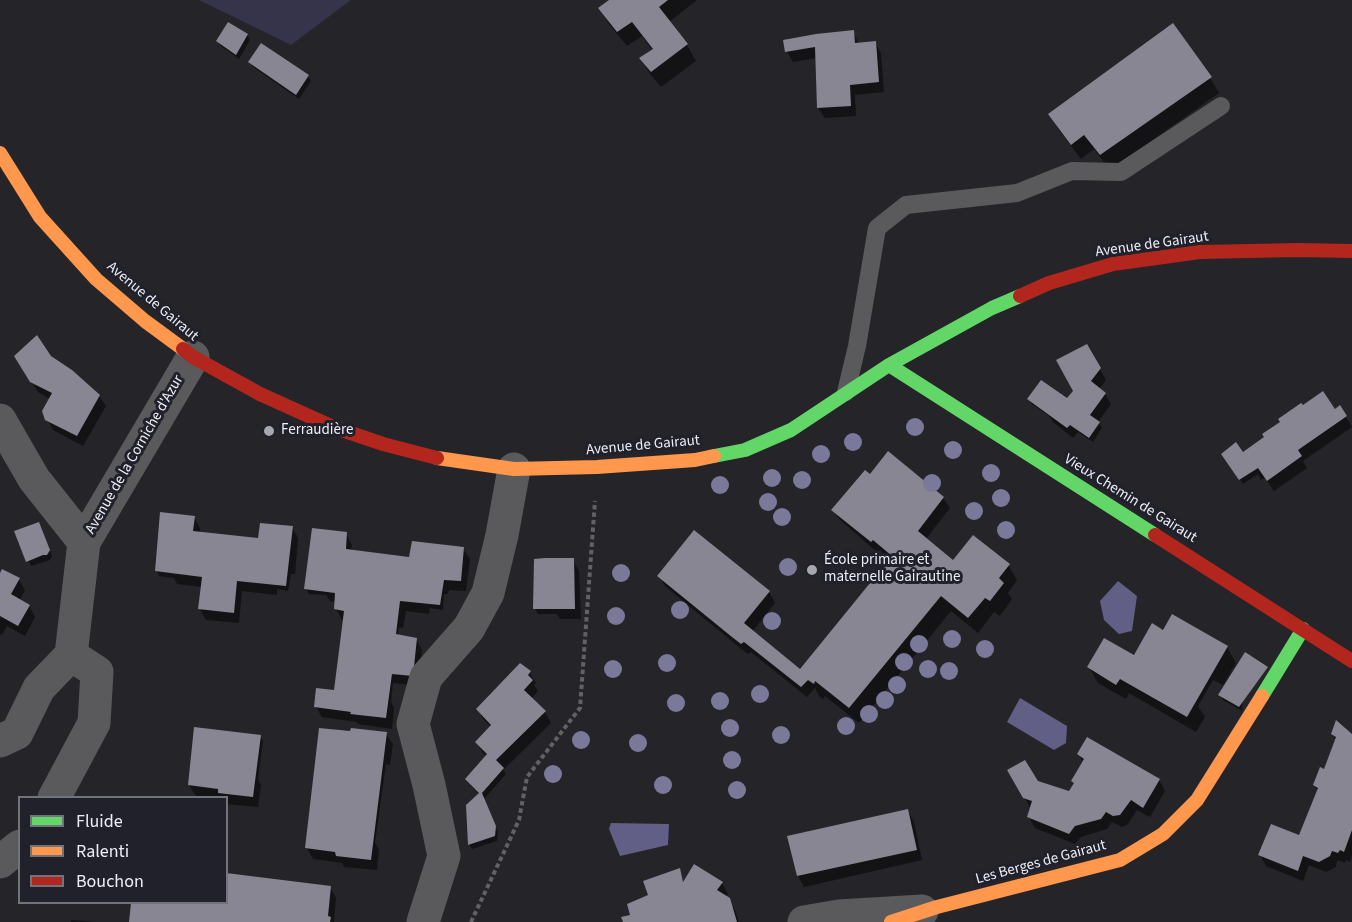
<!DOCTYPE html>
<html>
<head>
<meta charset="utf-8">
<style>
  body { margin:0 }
  #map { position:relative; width:1352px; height:922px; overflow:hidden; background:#242429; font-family:"Source Sans 3",sans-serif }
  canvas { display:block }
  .legend { position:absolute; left:18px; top:796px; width:210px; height:108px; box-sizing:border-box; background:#21212c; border:2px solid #73737c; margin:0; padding:8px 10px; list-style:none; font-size:18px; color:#ededf5 }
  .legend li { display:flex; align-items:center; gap:12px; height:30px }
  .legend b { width:30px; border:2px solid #73737c }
</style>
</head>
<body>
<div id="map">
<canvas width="1352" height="922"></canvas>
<ul class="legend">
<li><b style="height:8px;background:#63d668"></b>Fluide</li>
<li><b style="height:8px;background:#ff974d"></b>Ralenti</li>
<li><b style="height:8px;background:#b3261e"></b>Bouchon</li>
</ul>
</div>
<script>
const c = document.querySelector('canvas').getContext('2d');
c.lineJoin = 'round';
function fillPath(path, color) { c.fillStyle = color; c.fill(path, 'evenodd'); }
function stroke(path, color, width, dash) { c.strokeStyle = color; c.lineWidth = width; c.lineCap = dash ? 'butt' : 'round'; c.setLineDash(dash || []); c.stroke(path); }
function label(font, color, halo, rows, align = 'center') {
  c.font = font + ' "Source Sans 3",sans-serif'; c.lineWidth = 6; c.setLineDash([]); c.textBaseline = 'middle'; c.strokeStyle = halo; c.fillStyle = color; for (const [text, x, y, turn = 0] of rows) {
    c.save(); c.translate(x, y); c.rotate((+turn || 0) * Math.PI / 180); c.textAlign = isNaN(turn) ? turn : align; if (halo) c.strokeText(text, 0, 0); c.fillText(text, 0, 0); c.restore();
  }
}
const green = new Path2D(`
  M199,0H351L291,45Z`);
const water = new Path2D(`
  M1118,581L1137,596L1132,631L1119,634L1104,620L1100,601Z
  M1020,698L1067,726L1066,743L1054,750L1007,722Z
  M611,823L669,824L668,845L620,856L609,829Z`);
const shadow = new Path2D(`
  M612,0H697L669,22L687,45L696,61L661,87L650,74L641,59L653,51L642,36L627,46L609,24L600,9Z
  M853,32L859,44L875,42L881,53L884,92L855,95L856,116L825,118L818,108L817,58L793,62L787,51Z
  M247,35L250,40L239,59L221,46L218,41Z
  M250,62L308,76L311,81L299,99L253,67Z
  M1210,78L1219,93L1110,170L1094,149L1081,159L1059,130L1050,114Z
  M1087,346L1106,380L1099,389L1105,394L1111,404L1098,422L1102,428L1093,442L1078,432L1073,438L1053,422L1049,416L1032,404L1029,399L1067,400L1075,391Z
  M16,356L50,357L99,396L106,406L83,446L53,430L47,419L50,399L38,392Z
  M1335,411L1346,417L1352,427L1303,461L1307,468L1274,491L1265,478L1261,480L1258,474L1243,484L1226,459L1252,471Z
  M870,476L943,498L950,508L926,539L952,561L1008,565L1017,580L1008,593L1012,599L1000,616L994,612L978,633L951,611L859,723L825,696L823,699L819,696L815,688L807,697L751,652L748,654L740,648L665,586L659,576L694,532L769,592L775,603L752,632L800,671L891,560L880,550L877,552L840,520L833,510Z
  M194,517L200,528V533L257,540L292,527L298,538L295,574H291L288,591L277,589V595L242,591L239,623L206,620L200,609L202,587L177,584L174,578L159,576L157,571Z
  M41,528L52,556L50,560L31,566L16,532Z
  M346,534L352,545L351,551L411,558L463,549L470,559L466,591L449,590L448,594H444L443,610L430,608L429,614L406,611L403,628L399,627L398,636L416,639L422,650L419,686L393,683L391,702L394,708L392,729L358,724L357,722L322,717L316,707L335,692L344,620H342L336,609V602L330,601L326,595L309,594L306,589Z
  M573,560L579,571L581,619H560L557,614H538L535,609Z
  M0,576L19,580L25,590L19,601L29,606L35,617L25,636L7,626L2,635L0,634Z
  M1162,631L1227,647L1236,663L1223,685L1213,680L1198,706L1205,717L1196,732L1129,693L1126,699L1098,683L1089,667L1134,657Z
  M1246,654L1242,711L1223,700L1220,695Z
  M529,672L536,683L534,685L538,691L531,699L545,712L551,723L503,770L506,774L484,799L498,832L497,841L472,849L469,844L480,795L470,785L467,780L487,757L483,753L477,742L491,727L484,720L478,710Z
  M351,732L386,734L393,744L390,765L386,764L375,843L379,849L377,870L344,867L342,863L313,859L307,848Z
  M1333,734L1352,736V856L1350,862L1346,860L1345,863L1337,860L1336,867L1326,872L1309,865L1303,881L1266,866L1260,855L1300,837L1318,791L1314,785L1324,771L1336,740Z
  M260,736L263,741L258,779L261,785L258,807L226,804V798H210L196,796L189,785Z
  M1079,755L1159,780L1165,791L1150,817L1137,810L1128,824L1122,827L1112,822L1107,829L1081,837L1075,844L1035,828L1029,817L1031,809L1009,771L1037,782L1070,793L1085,761L1082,760Z
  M908,811L914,822L922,860L804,887L798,876L789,837Z
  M679,870L684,884L722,883L728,894L726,897L729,899L735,910L739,922H625Z
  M330,887L336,898L334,922H130L133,902H226Z
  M71,920L87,921L94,922H71Z`);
const building = new Path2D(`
  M609,0H668L659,7L688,44L651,72L639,58L653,49L632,22L617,32L598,8Z
  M228,22L248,34L236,55L216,41Z
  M1173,23L1212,77L1100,155L1084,135L1071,145L1048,114Z
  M854,30L855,43L876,41L879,82L850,85L851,106L817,108L815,47L785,52L783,40L816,34Z
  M261,43L309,75L296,95L248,62Z
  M37,335L51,356L72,370L100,395L77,436L45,420L42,411L52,393L30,382L14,356Z
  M1087,344L1101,368L1091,381L1106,393L1090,415L1100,422L1089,438L1070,425L1067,428L1027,399L1041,380L1067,398L1073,391L1056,360Z
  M1323,391L1335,409L1340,405L1347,416L1298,450L1302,456L1267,481L1258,468L1239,480L1221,454L1236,442L1243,452L1264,437L1262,434L1280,422L1278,419L1301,403L1303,405Z
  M888,451L944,497L918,531L953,560L973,535L1010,564L999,578L1004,583L990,601L985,598L968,618L941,596L849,708L815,681L814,684L808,680L801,687L744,642L741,644L732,637L657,576L694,530L770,591L744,623L800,669L892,556L873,540L871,542L831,510L865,470L870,474Z
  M160,512L195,516L193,531L258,538L260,523L293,526L286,586L237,581L234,613L198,609L202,577L155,571Z
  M39,522L50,550L47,555H43L26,562L14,531Z
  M312,528L347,532L346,549L409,557L412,541L464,547L461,581L444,580L440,605L400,601L396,634L417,638L413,676L392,674L386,718L350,714L351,712L314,707L316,688L334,690L344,611L334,609L335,593L304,589Z
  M545,558H574L575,609H533L534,559Z
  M2,569L20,578L11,594L30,605L18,626L0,616V573Z
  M1172,614L1228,646L1187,717L1120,679L1116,685L1087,667L1104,638L1134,655L1152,623L1163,630Z
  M1245,652L1268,667L1239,707L1218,695Z
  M520,663L531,671L528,675L533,680L524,690L546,711L496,760L504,768L482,793L496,826L495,836L468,845L466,805L479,793L465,779L487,754L475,742L491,725L476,709Z
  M1336,720L1352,734V830L1344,852L1340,850L1338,853L1332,851L1330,856L1319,862L1303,856L1298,871L1258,855L1271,824L1299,835L1318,788L1313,785L1320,767L1324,769L1336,737L1331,734Z
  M194,727L261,735L253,797L218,793V789L188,785Z
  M319,728L350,731L351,728L387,732L371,860L336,856L335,852L305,848Z
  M1087,737L1160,779L1143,808L1131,800L1120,815L1113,816L1106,812L1101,819L1075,826L1069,834L1027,817L1032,801L1023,798L1007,770L1025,760L1038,781L1069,791L1074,783L1071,781L1084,759L1077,754Z
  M908,809L917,850L797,876L787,836Z
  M694,864L723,882L717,890L730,898L737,922H623L621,917L630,915L627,904L648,895L643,881L680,868L683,882Z
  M226,873L331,886L328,916L331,917L330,922H129L131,903H226Z`);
const path = new Path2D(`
  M471,922L519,820L527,777L580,708L595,501`);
const lane = new Path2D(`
  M846,392L857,346L877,228L906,205L1017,193L1072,171L1121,172L1221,106`);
const street = new Path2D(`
  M0,420L34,479L84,542
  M0,741L17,733L39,688L71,655L84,542L193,357
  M54,798L94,723L97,672L71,655
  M0,862L20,846
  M423,922L444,856L429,785L413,724L426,677L469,628L488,593L502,535L514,469
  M804,922L839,916L922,911`);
const fast = new Path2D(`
  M889,365L1155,535
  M714,456L745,450L791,430L889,365L992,308L1020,296
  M1262,696L1303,629`);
const slow = new Path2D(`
  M0,153L40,217L96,279L145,321L183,349
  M437,458L514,469L597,467L695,460L714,456
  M891,922L937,907L1120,860L1163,834L1197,800L1262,696`);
const jam = new Path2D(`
  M1020,296L1049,283L1113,264L1200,252L1298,250L1352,251
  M183,349L193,357L260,394L333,427L383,444L437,458
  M1155,535L1352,661`);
const trees = [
  [915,427],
  [853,442],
  [953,450],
  [821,454],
  [991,473],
  [772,478],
  [802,480],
  [932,483],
  [720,485],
  [1001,498],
  [768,502],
  [974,511],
  [782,517],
  [1006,530],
  [788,567],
  [621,573],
  [680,610],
  [616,616],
  [772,621],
  [952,639],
  [919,644],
  [985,649],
  [904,662],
  [667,663],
  [613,669],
  [928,669],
  [949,671],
  [897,685],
  [760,694],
  [885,700],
  [720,701],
  [676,703],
  [869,714],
  [846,726],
  [730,728],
  [781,735],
  [581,740],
  [638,743],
  [732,760],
  [553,774],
  [663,785],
  [737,790]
];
const markers = [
  [269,431,6,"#a7a7ae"],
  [812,570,6,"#a7a7ae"]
];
const streetNames = [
  ["Avenue de Gairaut",1152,245,-8],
  ["Avenue de Gairaut",152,302,40],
  ["Avenue de Gairaut",643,446,-5],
  ["Avenue de la Corniche d'Azur",135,455,-60],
  ["Vieux Chemin de Gairaut",1130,499,32],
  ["Les Berges de Gairaut",1041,863,-15]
];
const poiNames = [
  ["Ferraudière",281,431],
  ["École primaire et",824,561],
  ["maternelle Gairautine",824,578]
];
fillPath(green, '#35344b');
fillPath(water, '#615f85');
fillPath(shadow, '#0007');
fillPath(building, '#878692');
stroke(path, '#626265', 4, [4.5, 3]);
stroke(lane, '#5a5a5d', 18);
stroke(street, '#5a5a5d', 33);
stroke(fast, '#63d668', 14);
stroke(slow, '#ff974d', 14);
stroke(jam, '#b3261e', 14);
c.fillStyle = '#7a7999';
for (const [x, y] of trees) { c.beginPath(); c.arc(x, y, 9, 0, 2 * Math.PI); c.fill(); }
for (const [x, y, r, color] of markers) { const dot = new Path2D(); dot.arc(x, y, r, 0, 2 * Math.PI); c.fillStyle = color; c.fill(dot); stroke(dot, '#21212c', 2); }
label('15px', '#ededf5', '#21212c', streetNames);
label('15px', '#ededf5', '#21212c', poiNames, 'left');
</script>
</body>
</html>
